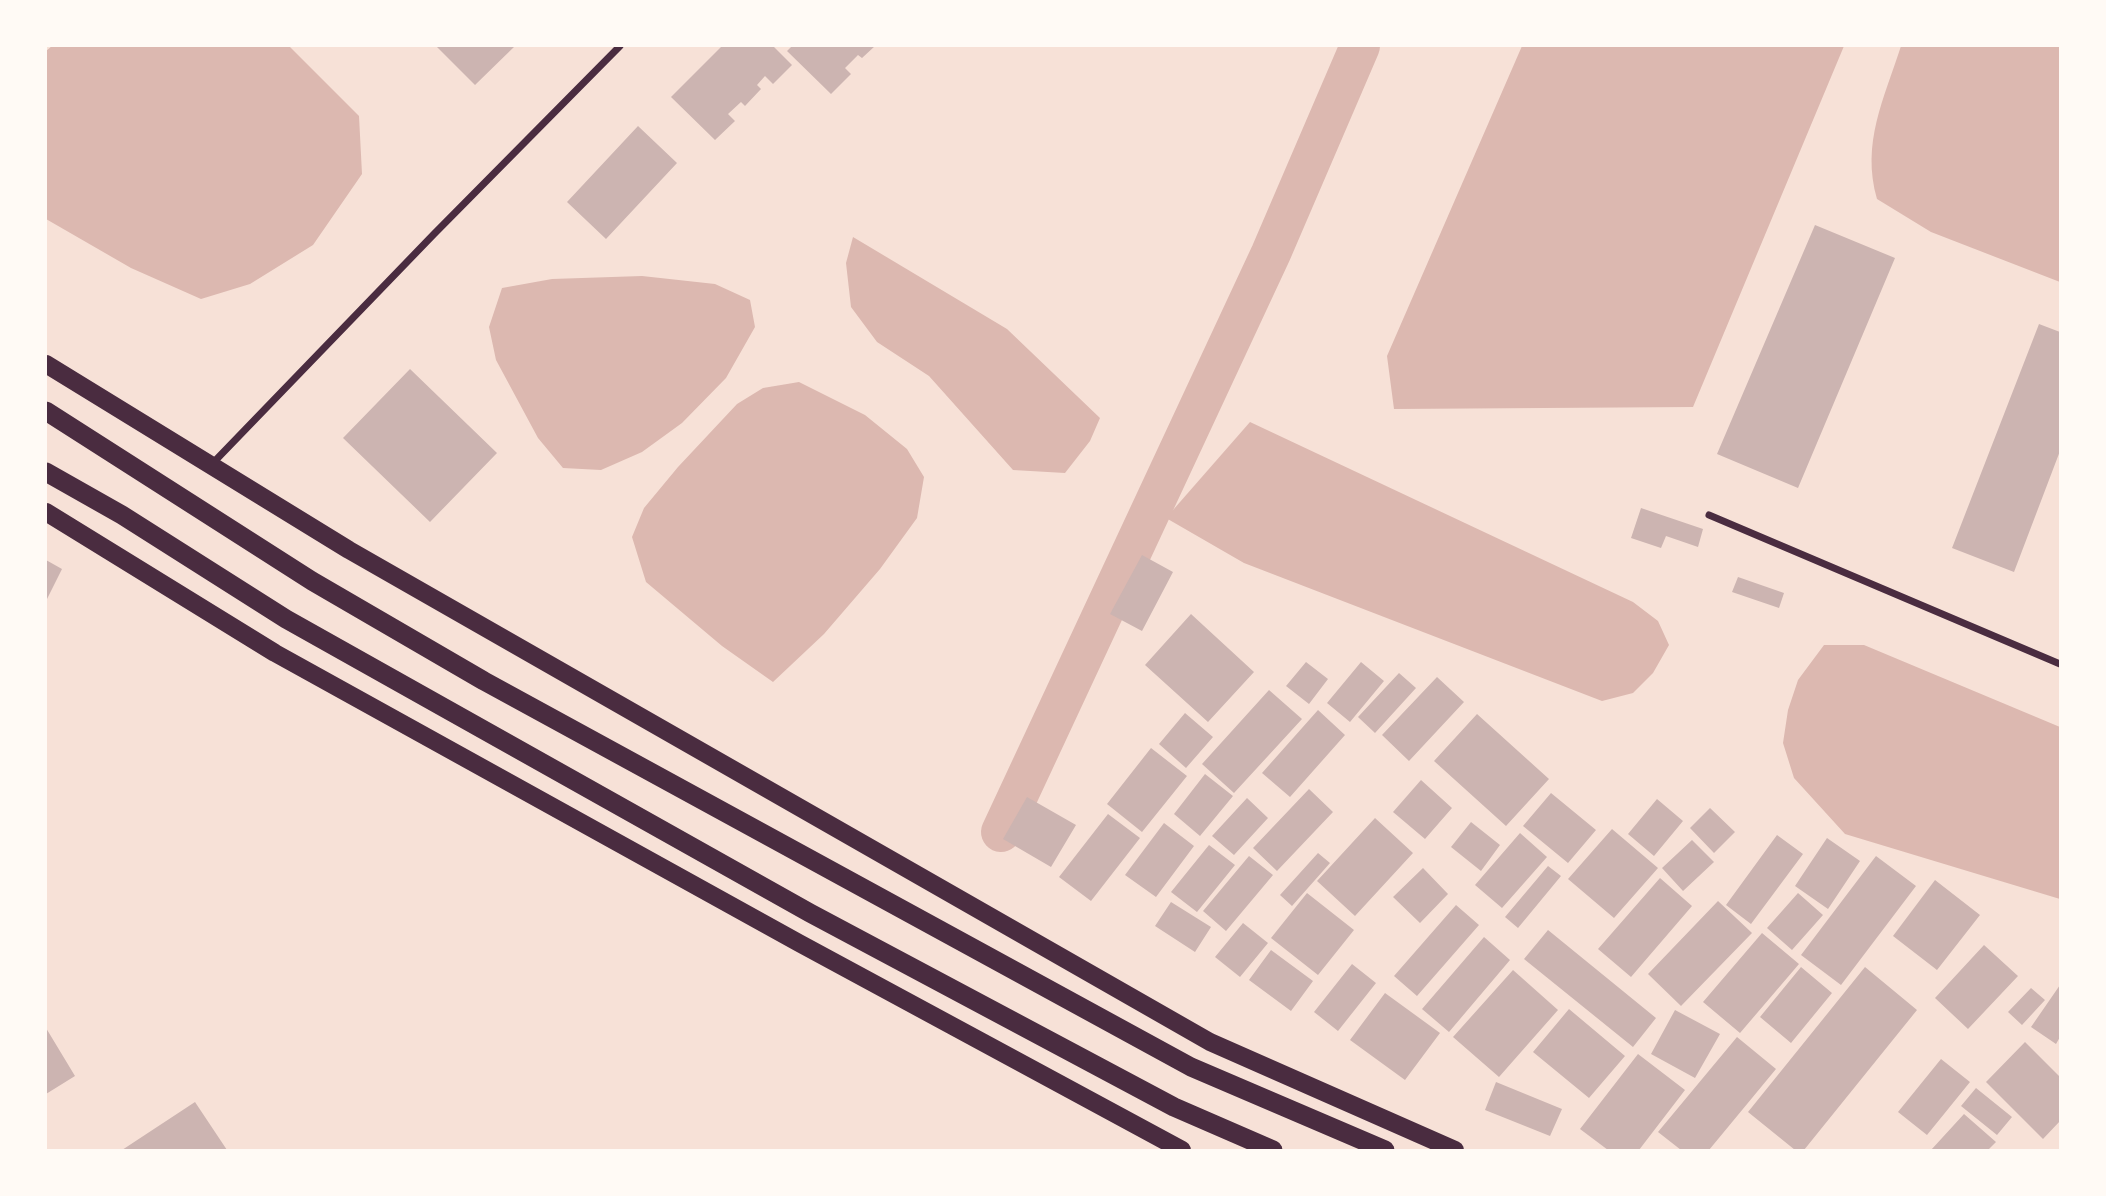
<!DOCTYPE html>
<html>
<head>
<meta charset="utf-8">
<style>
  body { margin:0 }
  #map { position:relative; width:2106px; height:1196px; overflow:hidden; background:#f7e1d7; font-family:Quicksand,sans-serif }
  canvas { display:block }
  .frame { position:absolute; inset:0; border:47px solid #fffaf5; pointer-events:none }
</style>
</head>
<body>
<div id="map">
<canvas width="2106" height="1196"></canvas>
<div class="frame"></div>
</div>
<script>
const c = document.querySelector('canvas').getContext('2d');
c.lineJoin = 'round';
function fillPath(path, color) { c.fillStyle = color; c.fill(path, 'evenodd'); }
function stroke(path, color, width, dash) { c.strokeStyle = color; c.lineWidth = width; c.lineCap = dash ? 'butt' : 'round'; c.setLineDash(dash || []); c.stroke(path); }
const water = new Path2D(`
  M52,46H289L359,116L362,174L313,245L250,284L201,299L131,268L46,219V51Z
  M1522,46H1844L1693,407L1394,409L1387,356Z
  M1901,46H2060V282L1931,232L1877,199C1861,143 1884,99 1901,46Z
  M853,237L1007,329L1100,418L1090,441L1065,473L1013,470L929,376L877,342L851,307L846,263Z
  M642,276L715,284L750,300L755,327L726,378L682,423L642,452L601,470L563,468L538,438L496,360L489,327L502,288L552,279Z
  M799,382L865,415L907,449L924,477L917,518L880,569L824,634L773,682L722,646L646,582L632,537L644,508L678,467L737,404L763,388Z
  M1250,422L1633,602L1658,621L1669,645L1653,673L1633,693L1602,701L1244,563L1166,518Z
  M1824,645H1864L2060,727V899L1845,834L1794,778L1783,743L1788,710L1798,680Z`);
const canal = new Path2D(`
  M1001,832L1271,253L1360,46`);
const building = new Path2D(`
  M436,46H515L475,85Z
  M722,46H773L792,65L773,84L765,76L757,85L761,89L745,106L741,102L728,114L735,121L715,140L671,97Z
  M792,46H875L862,58L858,55L845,68L851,74L831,94L787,51Z
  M638,126L677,163L606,239L567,202Z
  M1815,225L1895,258L1798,488L1717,454Z
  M2039,324L2060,332V451L2014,572L1952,548Z
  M410,369L497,453L430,522L343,438Z
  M1641,508L1703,529L1698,547L1666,536L1661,548L1631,538Z
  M1142,555L1173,572L1142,631L1110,614Z
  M46,560L62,569L46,601Z
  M1738,577L1784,593L1779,608L1732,592Z
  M1191,614L1254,672L1208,722L1145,665Z
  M1306,662L1328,679L1309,704L1286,686Z
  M1361,662L1384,681L1350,722L1327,703Z
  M1399,673L1416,688L1375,733L1358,717Z
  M1437,677L1464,702L1409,761L1382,735Z
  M1269,690L1302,719L1234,793L1202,764Z
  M1318,710L1345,735L1290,797L1262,773Z
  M1185,713L1213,737L1186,768L1159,744Z
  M1477,714L1549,779L1506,826L1434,761Z
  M1151,748L1187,776L1142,832L1107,804Z
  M1205,774L1233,796L1200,836L1174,814Z
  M1421,780L1452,808L1425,839L1393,812Z
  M1309,789L1333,812L1277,871L1253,848Z
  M1551,793L1596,830L1568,863L1523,826Z
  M1027,797L1076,825L1051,867L1003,839Z
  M1247,798L1268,818L1234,855L1212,836Z
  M1657,799L1683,821L1654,856L1628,834Z
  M1710,808L1735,832L1714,853L1690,828Z
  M1108,814L1140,838L1091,901L1059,877Z
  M1375,818L1413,853L1355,916L1317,881Z
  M1471,822L1500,845L1481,871L1451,847Z
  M1164,823L1194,846L1156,897L1125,875Z
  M1612,829L1658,868L1614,918L1568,879Z
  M1520,833L1547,857L1502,908L1475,885Z
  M1777,835L1803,854L1751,924L1726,905Z
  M1827,838L1860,861L1828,909L1795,886Z
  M1692,840L1714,862L1683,891L1662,868Z
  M1209,845L1235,865L1197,912L1171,892Z
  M1318,853L1330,863L1292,906L1280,895Z
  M1249,856L1273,875L1226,931L1203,911Z
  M1876,856L1916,886L1841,985L1801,955Z
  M1548,866L1561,876L1518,928L1505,917Z
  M1423,868L1448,894L1420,923L1393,897Z
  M1660,878L1692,906L1631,977L1598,949Z
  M1935,880L1980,915L1937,970L1893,936Z
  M1307,893L1354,930L1318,975L1271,938Z
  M1798,893L1823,915L1792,950L1767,928Z
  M1718,901L1752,933L1681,1006L1648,974Z
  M1171,902L1211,927L1195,952L1155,926Z
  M1456,905L1479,925L1417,996L1394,976Z
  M1243,923L1268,943L1240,977L1215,957Z
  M1548,930L1656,1018L1633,1047L1524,959Z
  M1762,933L1799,964L1740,1033L1703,1002Z
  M1484,937L1510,960L1449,1032L1422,1009Z
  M1984,945L2018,976L1968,1029L1935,998Z
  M1271,950L1313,981L1291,1011L1249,980Z
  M1352,964L1376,983L1338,1031L1314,1012Z
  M1801,967L1832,993L1791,1043L1760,1017Z
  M1865,967L1917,1010L1804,1150H1795L1748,1112Z
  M1513,970L1558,1010L1499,1077L1453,1037Z
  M2060,985V1037L2056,1044L2031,1027Z
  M2031,988L2045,1000L2022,1025L2008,1012Z
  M1385,993L1440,1033L1405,1080L1350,1040Z
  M1569,1009L1625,1056L1589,1098L1533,1052Z
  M1675,1010L1720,1034L1695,1078L1651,1054Z
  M46,1028L75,1076L46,1094Z
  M1737,1037L1776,1069L1709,1150H1681L1658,1132Z
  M2025,1042L2060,1077V1121L2043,1139L1986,1082Z
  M1638,1054L1685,1090L1639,1150H1608L1580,1129Z
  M1941,1059L1970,1082L1927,1135L1898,1112Z
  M1496,1082L1562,1109L1550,1136L1485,1110Z
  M1976,1088L2012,1117L1997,1135L1961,1106Z
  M195,1102L227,1150H122Z
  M1964,1114L1996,1142L1988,1150H1931Z`);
const minor = new Path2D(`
  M211,465L434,234L620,46
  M1709,515L2060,664`);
const primary = new Path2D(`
  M46,364L349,550L1210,1042L1455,1150
  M46,512L275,653L799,943L1182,1150`);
const trunk = new Path2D(`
  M46,411L312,581L484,681L1191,1067L1385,1150
  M46,472L122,515L286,619L810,913L1174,1107L1273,1150`);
fillPath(water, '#dcb8b0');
stroke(canal, '#dcb8b0', 40);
fillPath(building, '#ccb4b1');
stroke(minor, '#4a2c40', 7);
stroke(primary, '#4a2c40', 18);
stroke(trunk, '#4a2c40', 19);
</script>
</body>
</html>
